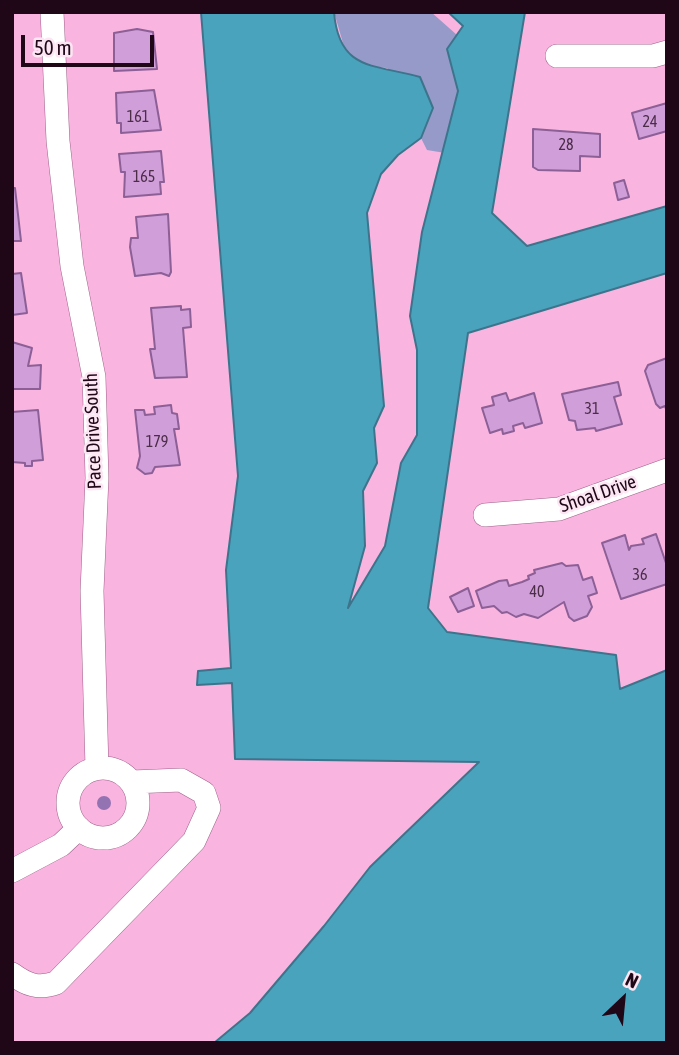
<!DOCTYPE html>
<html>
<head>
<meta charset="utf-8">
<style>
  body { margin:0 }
  #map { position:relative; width:679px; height:1055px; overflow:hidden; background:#f9b4e0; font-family:"Asap Condensed",sans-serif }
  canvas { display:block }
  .frame { position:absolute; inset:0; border:14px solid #1f0718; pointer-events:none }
  .north { position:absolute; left:588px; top:964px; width:70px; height:70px; -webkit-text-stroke:5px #fce6f3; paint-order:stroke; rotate:26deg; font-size:19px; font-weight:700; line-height:28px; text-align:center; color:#1f0718 }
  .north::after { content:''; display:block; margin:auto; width:24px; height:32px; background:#1f0718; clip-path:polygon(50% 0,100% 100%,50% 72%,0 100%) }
  .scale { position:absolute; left:21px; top:35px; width:133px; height:32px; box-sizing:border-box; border:4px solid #1f0718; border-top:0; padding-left:9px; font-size:21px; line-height:24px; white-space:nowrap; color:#1f0718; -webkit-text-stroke:5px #fce6f3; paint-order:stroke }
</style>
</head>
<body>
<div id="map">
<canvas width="679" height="1055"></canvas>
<div class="frame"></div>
<div class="north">N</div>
<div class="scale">50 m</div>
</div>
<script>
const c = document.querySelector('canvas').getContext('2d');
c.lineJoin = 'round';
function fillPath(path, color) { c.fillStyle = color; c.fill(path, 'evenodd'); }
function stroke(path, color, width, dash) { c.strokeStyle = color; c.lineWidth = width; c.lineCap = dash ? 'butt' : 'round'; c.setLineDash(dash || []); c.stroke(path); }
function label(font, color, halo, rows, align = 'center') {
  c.font = font + ' "Asap Condensed",sans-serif'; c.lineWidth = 5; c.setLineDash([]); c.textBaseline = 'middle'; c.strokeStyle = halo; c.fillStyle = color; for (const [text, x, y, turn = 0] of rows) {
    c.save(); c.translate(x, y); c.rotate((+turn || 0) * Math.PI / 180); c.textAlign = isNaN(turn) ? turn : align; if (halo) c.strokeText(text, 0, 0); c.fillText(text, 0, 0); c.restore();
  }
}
const green = new Path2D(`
  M334,12H431L457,35L447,49L458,91L445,153L427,150L421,138L433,108L387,68L362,66L345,50Z`);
const water = new Path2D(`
  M201,12H334C339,72 375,64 420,77L433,108L421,138L398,155L381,174L367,213L384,406L374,428L377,463L363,491L365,546L348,608L385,546L401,463L417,435V350L410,316L422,232L458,91L447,49L463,26L448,12H525L492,213L527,246L667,206V273L468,333L428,608L447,632L616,655L620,689L667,670V1043H214L250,1013L324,926L370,867L479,762L235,759L232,683L197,685L198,671L231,668L226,570L238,476Z`);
const building = new Path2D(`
  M137,29L153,32L157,69L114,71V33Z
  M154,90L161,130L121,133V123H117L116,93Z
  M667,103V131L639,139L632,113Z
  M533,129L600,134V157L580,156V171L538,170L533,167Z
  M161,151L164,182H160L161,194L124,197L125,172H121L119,154Z
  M624,180L629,197L618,200L614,183Z
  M12,188H15L21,241H12Z
  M168,214L171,272L169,276L161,273L135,276L130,247L131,238H138L136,217Z
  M21,273L27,313L12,315V274Z
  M181,306V310L190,309L191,327L183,328L187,377L155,378L150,349H155L151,308Z
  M12,342L32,348L28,366L41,365L40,389H12Z
  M667,358V412L665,406L660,408L656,404L645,371L648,365Z
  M618,382L621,395L614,397L622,424L596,431L595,428L577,430L575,421L569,420L562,394Z
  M506,393L509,401L534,393L542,423L525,428L523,423L513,426L514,431L503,434L502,429L490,433L482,408L494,405L492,397Z
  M171,405L172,413L177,414L179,429H174L180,465L155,467L152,473L145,474L137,468L140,456L135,410H144L145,415L155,414L154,407Z
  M38,410L43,460L32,461V466H25V463L12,462V412Z
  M656,534L667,566V584L621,599L602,543L625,535L629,550L631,546L644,544L642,539Z
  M562,563L566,566L578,565L583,580L592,577L597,593L588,596L592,607L587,616L574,621L569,617L564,602L538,618L524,614L516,617L507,612L502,613L494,606L482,608L476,591L499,581L507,580L509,586L522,582L529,579L528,576L535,573L534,570Z
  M468,588L474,606L458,612L450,597Z`);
const minor = new Path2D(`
  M52,12L58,141L72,266L94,377L97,478L92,591L97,768
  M557,56H653L667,52
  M485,515L559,509L667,470
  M68 803a35 35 0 1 1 70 0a35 35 0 1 1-70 0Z
  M12,871L61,845L79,828
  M12,974C27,985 38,989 56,983L194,841L209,808L204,793L181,780L132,782`);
const trees = [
  [104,803]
];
const numberNames = [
  ["161",138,117],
  ["24",650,122],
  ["28",566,145],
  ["165",144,177],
  ["31",592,409],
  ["179",157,442],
  ["36",640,575],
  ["40",537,592]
];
const streetNames = [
  ["Pace Drive South",93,431,-92],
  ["Shoal Drive",598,494,-19]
];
fillPath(green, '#969ac8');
fillPath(water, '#4aa3bd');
stroke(water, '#3d748c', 2);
fillPath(building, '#d09fda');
stroke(building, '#8c5f96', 2);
stroke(minor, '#9e6089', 24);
stroke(minor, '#fff', 23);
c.fillStyle = '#9373b1';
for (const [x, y] of trees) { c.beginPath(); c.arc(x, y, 7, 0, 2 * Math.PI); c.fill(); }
label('16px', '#4b2d48', null, numberNames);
label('19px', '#1f0718', '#fce6f3', streetNames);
</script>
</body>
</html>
